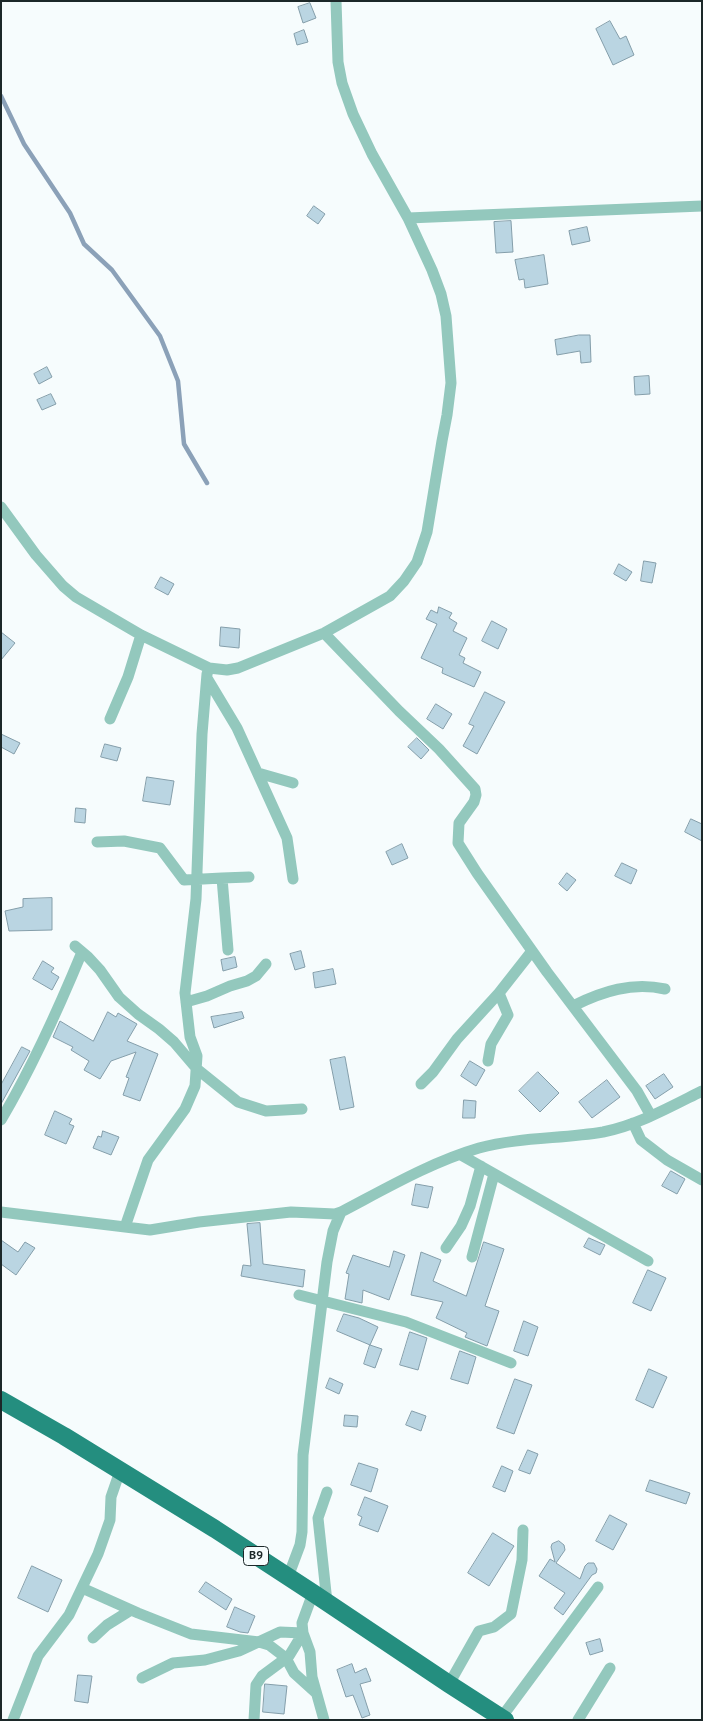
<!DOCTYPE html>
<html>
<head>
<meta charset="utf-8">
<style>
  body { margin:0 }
  #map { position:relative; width:703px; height:1721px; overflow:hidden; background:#f6fcfd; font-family:"PT Sans",sans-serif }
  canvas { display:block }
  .frame { position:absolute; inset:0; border:2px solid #1c2829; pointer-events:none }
</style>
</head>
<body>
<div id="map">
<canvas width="703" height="1721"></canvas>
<div class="frame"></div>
</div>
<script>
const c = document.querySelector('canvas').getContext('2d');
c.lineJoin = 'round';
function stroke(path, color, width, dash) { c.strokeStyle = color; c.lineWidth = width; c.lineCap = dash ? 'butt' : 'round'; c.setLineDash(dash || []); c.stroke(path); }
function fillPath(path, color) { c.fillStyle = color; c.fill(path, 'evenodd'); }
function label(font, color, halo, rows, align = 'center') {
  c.font = font + ' "PT Sans",sans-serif'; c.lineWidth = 4.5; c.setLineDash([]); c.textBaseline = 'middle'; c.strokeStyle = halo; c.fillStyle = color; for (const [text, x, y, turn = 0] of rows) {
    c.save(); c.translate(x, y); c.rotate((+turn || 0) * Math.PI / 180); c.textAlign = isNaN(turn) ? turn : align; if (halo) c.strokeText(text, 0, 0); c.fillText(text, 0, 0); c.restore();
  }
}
const stream = new Path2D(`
  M1,96L24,144L70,213L84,244L112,270L160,336L178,381L184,444L207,483`);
const building = new Path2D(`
  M310,3L316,18L303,23L298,7Z
  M610,21L620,39L626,36L634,55L613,65L596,29Z
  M304,30L308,42L297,45L294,34Z
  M314,206L325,214L318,224L307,216Z
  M511,221L513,252L496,253L494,222Z
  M587,227L590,241L572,245L569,231Z
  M544,255L548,284L525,288L524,279L519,280L515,260Z
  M579,335H590L591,362L581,363L580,351L557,355L555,340Z
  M47,367L52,377L39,384L34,374Z
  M649,376L650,394L635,395L634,377Z
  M51,394L56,404L42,410L37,400Z
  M644,561L656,563L652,583L641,581Z
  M619,564L632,572L626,581L614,574Z
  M161,577L174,584L168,595L155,588Z
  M439,607L452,613L449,618L457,623L453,631L467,638L459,655L465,658L463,663L481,672L474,687L442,673L443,668L421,658L437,624L426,619L431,610L437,613Z
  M492,621L507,629L498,649L482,641Z
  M221,627L240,629L239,648L220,646Z
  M1,632L15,643L1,660Z
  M485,692L505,702L477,754L463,746L474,726L469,724Z
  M436,704L452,714L443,729L427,719Z
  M1,734L20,743L14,754L1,747Z
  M417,738L429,750L421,759L408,747Z
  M105,744L121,748L117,761L101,757Z
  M147,777L174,781L170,805L143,801Z
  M76,808L86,809L85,823L75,822Z
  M691,819L702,824V841L685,832Z
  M402,844L408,858L392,865L386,852Z
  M622,863L637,870L631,884L615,876Z
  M567,873L576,880L567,891L559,884Z
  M52,898V930L9,931L5,911L23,907V899Z
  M301,951L305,967L295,970L290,954Z
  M235,957L237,967L223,971L221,960Z
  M43,961L54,968L51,972L59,977L52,990L33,979Z
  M333,969L336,984L315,988L313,973Z
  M108,1012L116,1017L118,1013L137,1024L127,1041L158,1054L140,1101L123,1095L129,1078L126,1077L136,1052L111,1061L100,1079L84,1070L89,1061L71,1050L73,1047L53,1037L60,1021L93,1041Z
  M242,1012L244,1018L214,1028L211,1017Z
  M22,1047L30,1051L1,1104V1085Z
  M345,1057L354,1107L340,1110L330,1060Z
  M470,1061L485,1070L476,1086L461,1076Z
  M538,1072L559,1093L540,1112L519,1091Z
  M664,1074L673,1087L655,1099L646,1086Z
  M607,1080L620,1097L592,1118L579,1102Z
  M464,1100L476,1101L475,1118H463Z
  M55,1111L72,1119L69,1124L74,1126L66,1144L45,1135Z
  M103,1131L119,1137L111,1155L93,1148L98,1136L101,1137Z
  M671,1171L685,1179L677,1194L662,1186Z
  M416,1184L433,1187L428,1208L412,1205Z
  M260,1223L263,1264L305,1270L303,1287L241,1276L243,1265L251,1266L247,1224Z
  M589,1238L605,1245L600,1255L584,1247Z
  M1,1240L18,1252L25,1242L35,1248L16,1275L1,1264Z
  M484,1242L504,1249L485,1306L499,1311L487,1346L465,1337L467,1333L436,1318L443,1302L411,1295L421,1252L441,1260L433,1281L466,1296Z
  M394,1251L405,1255L389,1300L363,1290L362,1303L345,1299L349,1274L346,1273L353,1255L389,1267Z
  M648,1270L666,1278L651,1311L633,1303Z
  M344,1314L359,1318L378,1327L370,1345L337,1331Z
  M524,1321L538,1327L528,1356L514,1351Z
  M410,1332L427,1338L418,1370L400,1365Z
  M370,1345L382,1349L375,1368L364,1364Z
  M460,1351L476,1357L468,1384L451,1379Z
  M649,1369L667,1377L653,1408L636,1400Z
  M330,1378L343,1384L339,1394L326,1388Z
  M515,1379L532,1385L514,1434L497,1428Z
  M412,1411L426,1416L421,1431L406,1425Z
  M345,1415L358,1416L357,1427L344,1426Z
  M528,1450L538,1454L530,1474L519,1470Z
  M359,1463L378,1469L371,1492L351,1485Z
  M502,1466L513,1471L505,1492L493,1487Z
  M650,1480L690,1493L686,1504L646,1491Z
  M365,1497L388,1506L378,1532L359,1525L362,1517L358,1515Z
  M610,1515L627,1524L613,1550L596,1541Z
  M493,1533L514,1546L489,1586L468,1573Z
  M559,1541L564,1545L565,1550L556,1563L580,1579L585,1566L588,1563H594L597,1569L596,1573L592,1575L563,1615L554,1608L565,1593L539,1576L550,1559L555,1562L551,1547L552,1544Z
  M32,1566L62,1580L48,1612L18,1598Z
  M206,1582L232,1599L226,1610L199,1592Z
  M235,1607L255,1616L248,1633L240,1632L227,1627Z
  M600,1639L603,1651L590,1655L586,1643Z
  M352,1664L355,1673L366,1668L371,1681L360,1684L370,1715L362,1718L353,1695L346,1697L337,1670Z
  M78,1675L92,1676L88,1703L75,1701Z
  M265,1684L287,1686L284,1714L263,1712Z`);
const minor = new Path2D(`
  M408,218L702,206
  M1,507L36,555L63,586L76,597L141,635L209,668L227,670L238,668L324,633L390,596L404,581L417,562L427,532L442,441L447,415L451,383L446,316L441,294L432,270L408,218L372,154L353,114L342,83L338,62L336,1
  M324,633L399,711L439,749L475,789L476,795L474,802L459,823L458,843L477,873L547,972L637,1091L651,1116
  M207,678L237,728L287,838L293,879
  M110,719L128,677L141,635
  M258,773L293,783
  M97,842L124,841L160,848L184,880L222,878L228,950
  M222,878L249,877
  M75,946L88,957L100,970L119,997L138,1014L159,1029L174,1042L197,1069L238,1102L266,1111L302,1109
  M186,1002L207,996L230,986L247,981L256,976L266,964
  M573,1006C603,991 632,982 665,989
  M488,1061L491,1044L508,1015L499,993L532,951
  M421,1084L433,1072L457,1039L499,993
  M1,1120C33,1066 58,1010 82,952
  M633,1123L641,1140L667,1160L702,1180
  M461,1155L648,1261
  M1,1212L150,1230L199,1222L291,1212L335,1214L341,1212C385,1189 431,1162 479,1148C519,1137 562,1139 603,1132C638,1125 670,1107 702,1091
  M125,1227L148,1160L185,1109L195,1086L197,1056L190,1037L185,993L196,899L202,734L207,674L209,668
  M446,1248L461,1226L470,1206L481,1166
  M472,1257L494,1174
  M299,1295L406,1322L511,1363
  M327,1492L318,1518L327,1602
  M288,1577L300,1545L302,1532L303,1455L327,1262L333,1231L341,1212
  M82,1588L138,1613L191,1634L259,1642L269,1645L286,1658L294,1673L315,1692
  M313,1593L302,1623L303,1633L310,1652L312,1677L324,1720
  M93,1638L107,1625L131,1610
  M142,1678L173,1663L205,1660L239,1651L280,1632L303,1633
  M449,1684L479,1631L494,1627L511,1614L522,1560L523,1530
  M501,1718L598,1587
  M13,1720L38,1656L69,1615L98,1554L110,1520L111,1497L120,1471
  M254,1720L256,1685L262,1676L289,1656L303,1633
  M578,1720L610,1668`);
const trunk = new Path2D(`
  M1,1400L64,1436L215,1529L313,1593L449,1684L505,1720`);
const shields = [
  [256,1556,25]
];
const shieldNames = [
  ["B9",256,1556]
];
stroke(stream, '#8ba1b8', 4.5);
fillPath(building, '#bad5e2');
stroke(building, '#849eaa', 1);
stroke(minor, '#93c8bd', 11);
stroke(trunk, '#248e7f', 18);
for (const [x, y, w] of shields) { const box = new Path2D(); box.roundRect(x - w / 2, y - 9.5, w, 19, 4); c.fillStyle = '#f6fcfd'; c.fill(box); stroke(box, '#1c2829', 1); }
label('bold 12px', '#1c2829', null, shieldNames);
</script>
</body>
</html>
